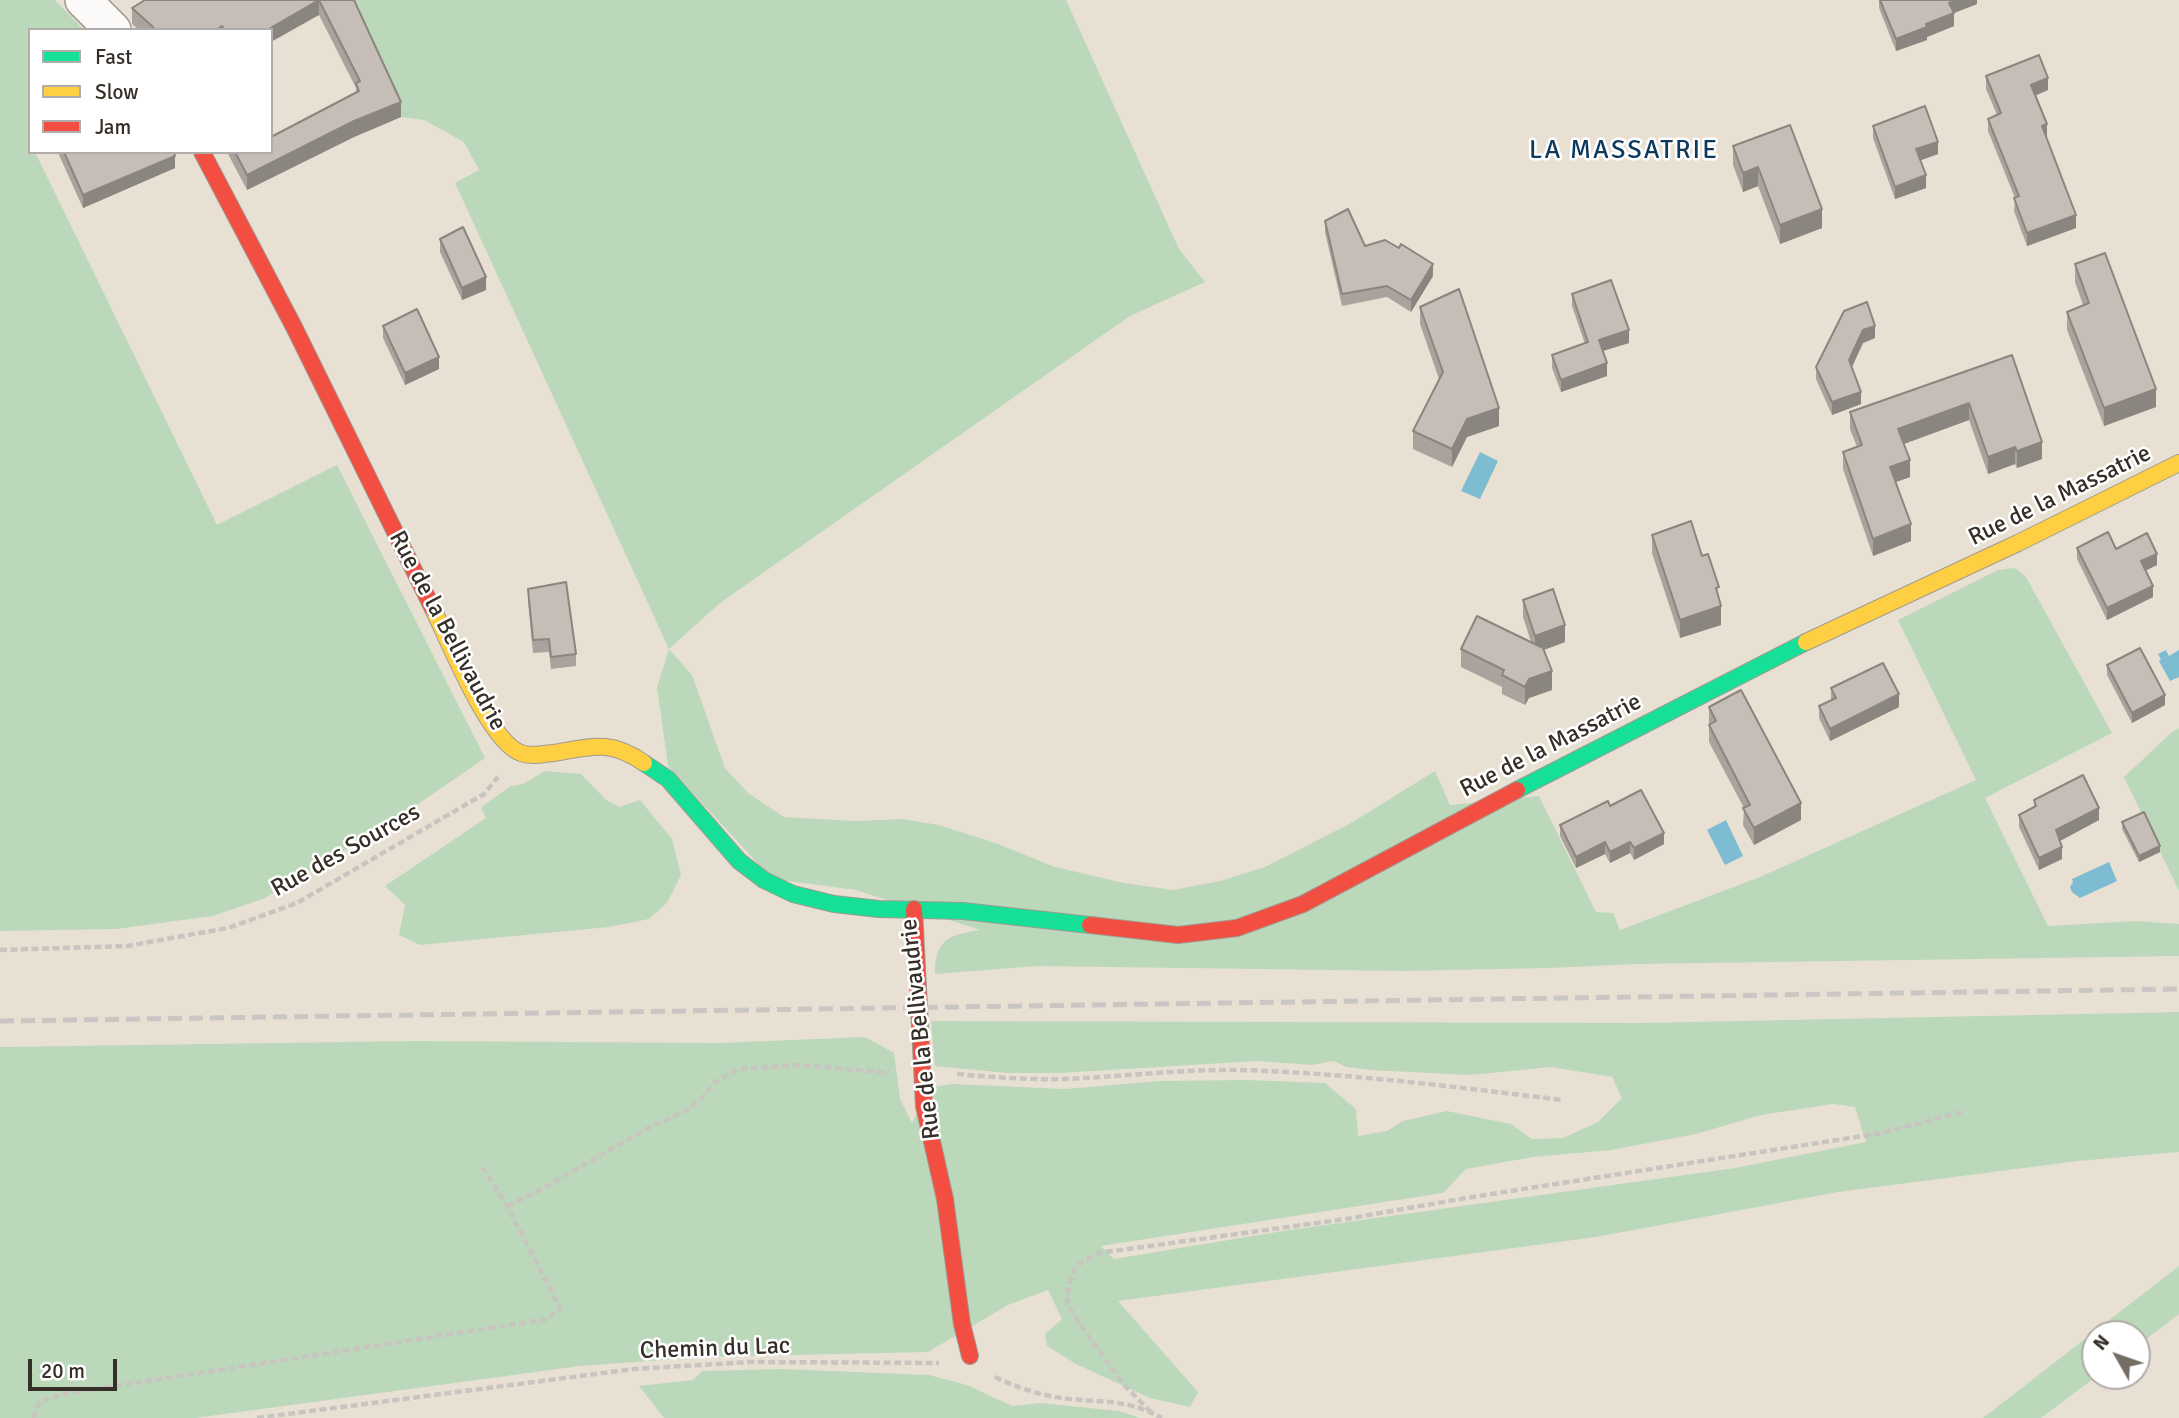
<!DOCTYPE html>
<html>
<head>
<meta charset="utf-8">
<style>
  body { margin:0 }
  #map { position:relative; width:2179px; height:1418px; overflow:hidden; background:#e9e0d4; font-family:Signika,sans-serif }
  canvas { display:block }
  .legend { position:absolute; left:28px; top:28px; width:245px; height:126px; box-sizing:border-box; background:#fff; border:2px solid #afaca9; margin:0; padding:9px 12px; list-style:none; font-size:21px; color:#362f27 }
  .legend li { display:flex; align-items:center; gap:14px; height:35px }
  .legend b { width:35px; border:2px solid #afaca9 }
  .north { position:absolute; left:2081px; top:1320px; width:70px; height:70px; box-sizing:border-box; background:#fff; border:2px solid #afaca9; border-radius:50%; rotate:310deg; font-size:19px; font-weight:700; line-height:28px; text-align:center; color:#362f27 }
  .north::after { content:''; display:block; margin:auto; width:24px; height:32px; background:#756d64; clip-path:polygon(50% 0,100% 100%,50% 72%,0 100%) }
  .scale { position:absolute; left:28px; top:1359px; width:89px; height:32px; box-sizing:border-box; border:4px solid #362f27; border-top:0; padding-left:9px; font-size:21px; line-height:24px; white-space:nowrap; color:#362f27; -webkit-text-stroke:5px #fff; paint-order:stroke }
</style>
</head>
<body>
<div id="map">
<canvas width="2179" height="1418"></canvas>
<ul class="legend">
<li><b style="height:9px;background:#16e098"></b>Fast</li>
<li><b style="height:9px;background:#ffcf43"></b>Slow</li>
<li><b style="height:9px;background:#f24e42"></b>Jam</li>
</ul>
<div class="north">N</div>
<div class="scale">20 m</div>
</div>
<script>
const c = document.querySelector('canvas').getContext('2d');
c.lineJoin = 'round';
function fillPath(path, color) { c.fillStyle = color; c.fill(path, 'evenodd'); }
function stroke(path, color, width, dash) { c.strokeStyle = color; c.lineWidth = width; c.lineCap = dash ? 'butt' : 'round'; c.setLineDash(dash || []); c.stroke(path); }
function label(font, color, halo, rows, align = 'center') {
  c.font = font + ' Signika,sans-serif'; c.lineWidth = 5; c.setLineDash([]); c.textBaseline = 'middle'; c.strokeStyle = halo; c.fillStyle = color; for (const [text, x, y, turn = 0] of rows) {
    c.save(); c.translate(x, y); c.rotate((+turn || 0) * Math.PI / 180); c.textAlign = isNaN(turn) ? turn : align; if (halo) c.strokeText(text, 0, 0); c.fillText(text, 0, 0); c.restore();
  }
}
const green = new Path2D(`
  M0,0H55L84,30H30V137L28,138L30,152H35L217,525L337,465L485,758L395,820L265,898L213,916L116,929L0,931Z
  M346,0H1066L1179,249L1205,282L1130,316L720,603L669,649L692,675L725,768L748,793L784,817L855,821L903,819L939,825L998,844L1055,867L1124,883L1173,890L1220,881L1265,867L1351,823L1435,771L1450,805L1539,796L1596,912L1613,913L1620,930L1760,877L1976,780L1898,620L1998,570L2015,568L2026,577L2112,733L1985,798L2048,926L2135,921L2179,924V956L1637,964L1549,968L1404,971L1037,966L935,974C935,939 949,935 980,930L856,890L772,879L668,766L657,687L669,649L455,183L479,170L464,142L424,120L401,117Z
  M2179,728V891L2124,777L2172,732Z
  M545,771L581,774L606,800L619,807L640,800L672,839L681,875L667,903L649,919L609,927L420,945L399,935L405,905L385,886L486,818L481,807L511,786L523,784Z
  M2179,1012V1152L2078,1161L1838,1192L1596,1237L1118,1301L1198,1392L1190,1407L1150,1398L1076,1364L1047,1346L1045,1334L1062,1319L1048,1290L1008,1305L928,1352L704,1357L580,1366L195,1418H0V1047L414,1041L719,1043L865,1037L894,1053L900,1099L912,1123L931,1087L953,1084L1065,1089L1159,1081L1247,1080L1325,1083L1356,1109L1358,1136L1387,1131L1403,1121L1447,1111L1511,1124L1532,1139L1563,1138L1598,1122L1622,1098L1612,1077L1551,1067L1470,1075L1370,1070L1346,1067L1334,1061L1312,1065L1257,1061L1060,1073H1007L935,1066L931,1021L1642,1023ZM1833,1104L1855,1107L1866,1142L1735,1168L1283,1231L1114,1259L1101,1246L1443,1193L1466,1169L1533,1157L1611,1150L1696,1134L1761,1115Z
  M2179,1266V1314L2137,1346V1334H2095L2097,1376L2041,1418H1983Z
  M782,1369L929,1375L967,1385L1012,1406L1040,1403L1119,1411L1140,1418H664L639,1386L693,1380L702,1371Z`);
const water = new Path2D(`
  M1480,452L1498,461L1480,499L1461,491Z
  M2166,650L2169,656L2179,650V677L2170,681L2159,661L2161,660L2158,654Z
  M1726,820L1743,856L1725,865L1707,830Z
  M2109,862L2117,881L2080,898L2072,892L2070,887L2073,882L2072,879Z`);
const path = new Path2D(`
  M0,950L127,946L228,928L297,903L484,794L498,777
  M957,1074C992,1077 1028,1080 1063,1079C1122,1077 1180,1069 1239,1070C1348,1073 1455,1087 1563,1100
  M507,1206L540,1190L648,1128L686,1111L702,1098L716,1081L739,1069L800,1065L889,1073
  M995,1377C1016,1387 1039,1395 1062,1398C1101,1403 1125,1398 1162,1418
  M1151,1412L1126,1387L1086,1333L1067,1304L1069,1284L1076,1266L1099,1253L1346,1219L1466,1198L1882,1133L1965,1111
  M33,1418L39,1402L64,1394L548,1319L560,1308L507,1206L480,1163
  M257,1418L634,1369L750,1362L939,1363`);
const street = new Path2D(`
  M83,0L113,30`);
const fast = new Path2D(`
  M644,763L668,779L739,861L764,880L793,894L834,904L879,909L963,911L1090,925
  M1517,790L1806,642`);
const slow = new Path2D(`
  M433,609C449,641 489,742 521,753C531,757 543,754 553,753C591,747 610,739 644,763
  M1806,642L2018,543L2179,463`);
const jam = new Path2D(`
  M202,152L294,327L433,609
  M914,909L924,1106L945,1199L962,1324L970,1356
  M1090,925L1178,935L1237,928L1303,904L1517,790`);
const rail = new Path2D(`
  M0,1021L2179,989`);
const wall = new Path2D(`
  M145,0H354L401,117L354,137L247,190L227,152H271L356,93V88L319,15L271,30H139L132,24V8Z
  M1879,0H1977V4L1954,13V26L1927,37V40L1896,51L1879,8Z
  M1986,76L2048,90L2035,96L2046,137L2076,228L2027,246L2014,211L2015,198L1988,131V119L1997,115L1986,89Z
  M1873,126L1938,154L1920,160L1926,188L1895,199L1873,138Z
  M1733,146L1822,228L1780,244L1758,186L1743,192L1733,165Z
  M59,152H174L175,168L83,208L59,155Z
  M1325,221L1365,246L1433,276L1411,312L1387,297L1342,306L1325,232Z
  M440,239L486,290L462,300L440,252Z
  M2075,264L2156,407L2104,426L2067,330V312L2083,305L2075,282Z
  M1572,294L1629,343L1603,351L1607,376L1561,392L1552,368V355L1585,344L1572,306Z
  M1420,307L1499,426L1467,437L1452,467L1413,449V431L1439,379L1420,324Z
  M1844,311L1875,338L1863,343L1852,367L1861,404L1832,415L1816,379V367Z
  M383,326L439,369L405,385L383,338Z
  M2012,355L2042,459L2017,468L2015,464L1988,474L1969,420L1904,444L1910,477L1896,482L1911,541L1873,556L1843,469V452L1857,447L1850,429V412Z
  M1652,535L1702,556L1719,598L1721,625L1680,638L1652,553Z
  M2077,548L2116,549L2157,565L2146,570L2153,597L2107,620L2077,559Z
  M528,589L576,654V666L551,669L549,652L533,653L528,601Z
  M1523,600L1565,642L1544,650L1552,690L1529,698L1525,705L1502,694V687L1461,667V649L1531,642L1523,617Z
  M2107,665L2165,705L2132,723L2107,675Z
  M1831,688L1899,707L1830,741L1819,718V706L1831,700Z
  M1709,707L1801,820L1754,845L1743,825L1744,808L1709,742Z
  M2034,800L2099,820L2060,841L2062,859L2039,870L2019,827V815L2034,807Z
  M1610,806L1664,844L1634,860L1630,853L1610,863L1605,854L1576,868L1560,836V825Z
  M2122,822L2160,852L2139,862L2122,829Z`);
const shadedWall = new Path2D(`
  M319,0V15L271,42V30H267L269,28Z
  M1956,0H1977V4L1954,13V26L1927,37V40L1896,51V39L1926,24L1949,3Z
  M2048,78V90L2031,97V85Z
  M401,102V117L354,137L247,190V175L354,121Z
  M2047,124V137L2042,126Z
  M1938,142V154L1916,162V149Z
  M175,156V168L83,208V195Z
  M1758,167V186L1743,192V173Z
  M1926,175V188L1895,199V187Z
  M1822,209V228L1780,244V225Z
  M2076,215V228L2027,246V233Z
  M1433,264V276L1411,312V300Z
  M486,277V290L462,300V288Z
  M1875,326V338L1863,343L1849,373V360L1863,330Z
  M1629,330V343L1599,352V340Z
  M439,357V369L405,385V373Z
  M1607,363V376L1561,392V380Z
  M2156,389V407L2104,426V408Z
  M1861,392V404L1832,415V402Z
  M1969,403V420L1898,446V429Z
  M1499,408V426L1467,437L1452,467V449L1467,419Z
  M2042,442V459L2017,468V451Z
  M2015,447V464L1988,474V457Z
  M1910,460V477L1890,484V467Z
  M1911,524V541L1873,556V539Z
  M2157,554V565L2141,573V561Z
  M2153,586V597L2107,620V608Z
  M1721,606V625L1680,638V620Z
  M1565,625V642L1535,653V636Z
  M1552,671V690L1529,698L1525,705V687L1529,679Z
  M1899,694V707L1830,741V729Z
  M2165,695V705L2132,723V713Z
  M1801,803V820L1754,845V828Z
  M2099,808V820L2056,843V830Z
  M1664,833V844L1634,860V848Z
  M1605,842V854L1576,868V857Z
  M1630,842V853L1610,863V852Z
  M2160,846V852L2139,862V856Z
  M2062,847V859L2039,870V858Z`);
const building = new Path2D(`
  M145,0H354L401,102L354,121L247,175L235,152H271V137L359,91L356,83L360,81L319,0L267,30H225L222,26L216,30H155L153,27L132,8Z
  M1880,0H1956L1949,3L1954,13L1926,24L1927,27L1896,39Z
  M2039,55L2048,78L2031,85L2047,124L2042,126L2076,215L2027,233L2014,198L2019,196L1988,119L2001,113L1986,76Z
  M1925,106L1938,142L1916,149L1926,175L1895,187L1873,126Z
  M1790,125L1822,209L1780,225L1758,167L1743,173L1733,146Z
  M64,152H174L175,156L83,195Z
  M1348,209L1365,246L1385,240L1399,248L1401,244L1433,264L1411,300L1387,286L1342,294L1325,221Z
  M463,227L486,277L462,288L440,239Z
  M2105,253L2156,389L2104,408L2067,312L2089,303L2075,264Z
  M1611,280L1629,330L1599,340L1607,363L1561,380L1552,355L1588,342L1572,294Z
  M1459,289L1499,408L1467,419L1452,449L1413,431L1443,372L1420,307Z
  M1867,302L1875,326L1863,330L1849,360L1861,392L1832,402L1816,367L1844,311Z
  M417,309L439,357L405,373L383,326Z
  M2012,355L2042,442L2017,451L2015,447L1988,457L1969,403L1898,429L1910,460L1890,467L1911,524L1873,539L1843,452L1862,445L1850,412Z
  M1691,521L1702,556L1708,554L1719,587L1716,588L1721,606L1680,620L1652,535Z
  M2108,532L2116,549L2147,533L2157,554L2141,561L2153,586L2107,608L2077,548Z
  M566,582L576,654L551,657L549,639L533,640L528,589Z
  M1553,589L1565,625L1535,636L1523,600Z
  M1477,616L1543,648L1552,671L1529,679L1525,687L1502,675L1504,670L1461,649Z
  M2140,648L2165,695L2132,713L2107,665Z
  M1883,663L1899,694L1830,729L1819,706L1836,698L1831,688Z
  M1741,690L1801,803L1754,828L1743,808L1750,805L1709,725L1716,721L1709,707Z
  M2083,775L2099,808L2056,830L2062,847L2039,858L2019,815L2036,806L2034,800Z
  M1641,790L1664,833L1634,848L1630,842L1610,852L1605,842L1576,857L1560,825L1608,801L1610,806Z
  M2144,812L2160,846L2139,856L2122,822Z`);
const streetNames = [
  ["Rue de la Massatrie",2060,496,-26],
  ["Rue de la Bellivaudrie",447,631,62],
  ["Rue de la Massatrie",1551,746,-27],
  ["Rue des Sources",346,851,-29],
  ["Rue de la Bellivaudrie",921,1029,-96],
  ["Chemin du Lac",715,1349,-2]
];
const neighbourhoodNames = [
  ["LA MASSATRIE",1624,151]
];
fillPath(green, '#bbd9ba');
fillPath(water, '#7ebcd1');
stroke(street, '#a19a90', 38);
stroke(fast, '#a19a90', 18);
stroke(slow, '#a19a90', 18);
stroke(jam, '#a19a90', 18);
stroke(path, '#c8c4c0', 4.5, [7, 3.5]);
stroke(street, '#fcfaf9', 35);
stroke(fast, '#16e098', 16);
stroke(slow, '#ffcf43', 16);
stroke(jam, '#f24e42', 16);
stroke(rail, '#c9c6c3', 5, [14, 7]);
fillPath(wall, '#aaa39d');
fillPath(shadedWall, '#8b857f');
fillPath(building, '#c6beb6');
stroke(building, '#8b857f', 2);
label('24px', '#362f27', '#fff', streetNames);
c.letterSpacing = '2px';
label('26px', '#0d395e', '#fff', neighbourhoodNames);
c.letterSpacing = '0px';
</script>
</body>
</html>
